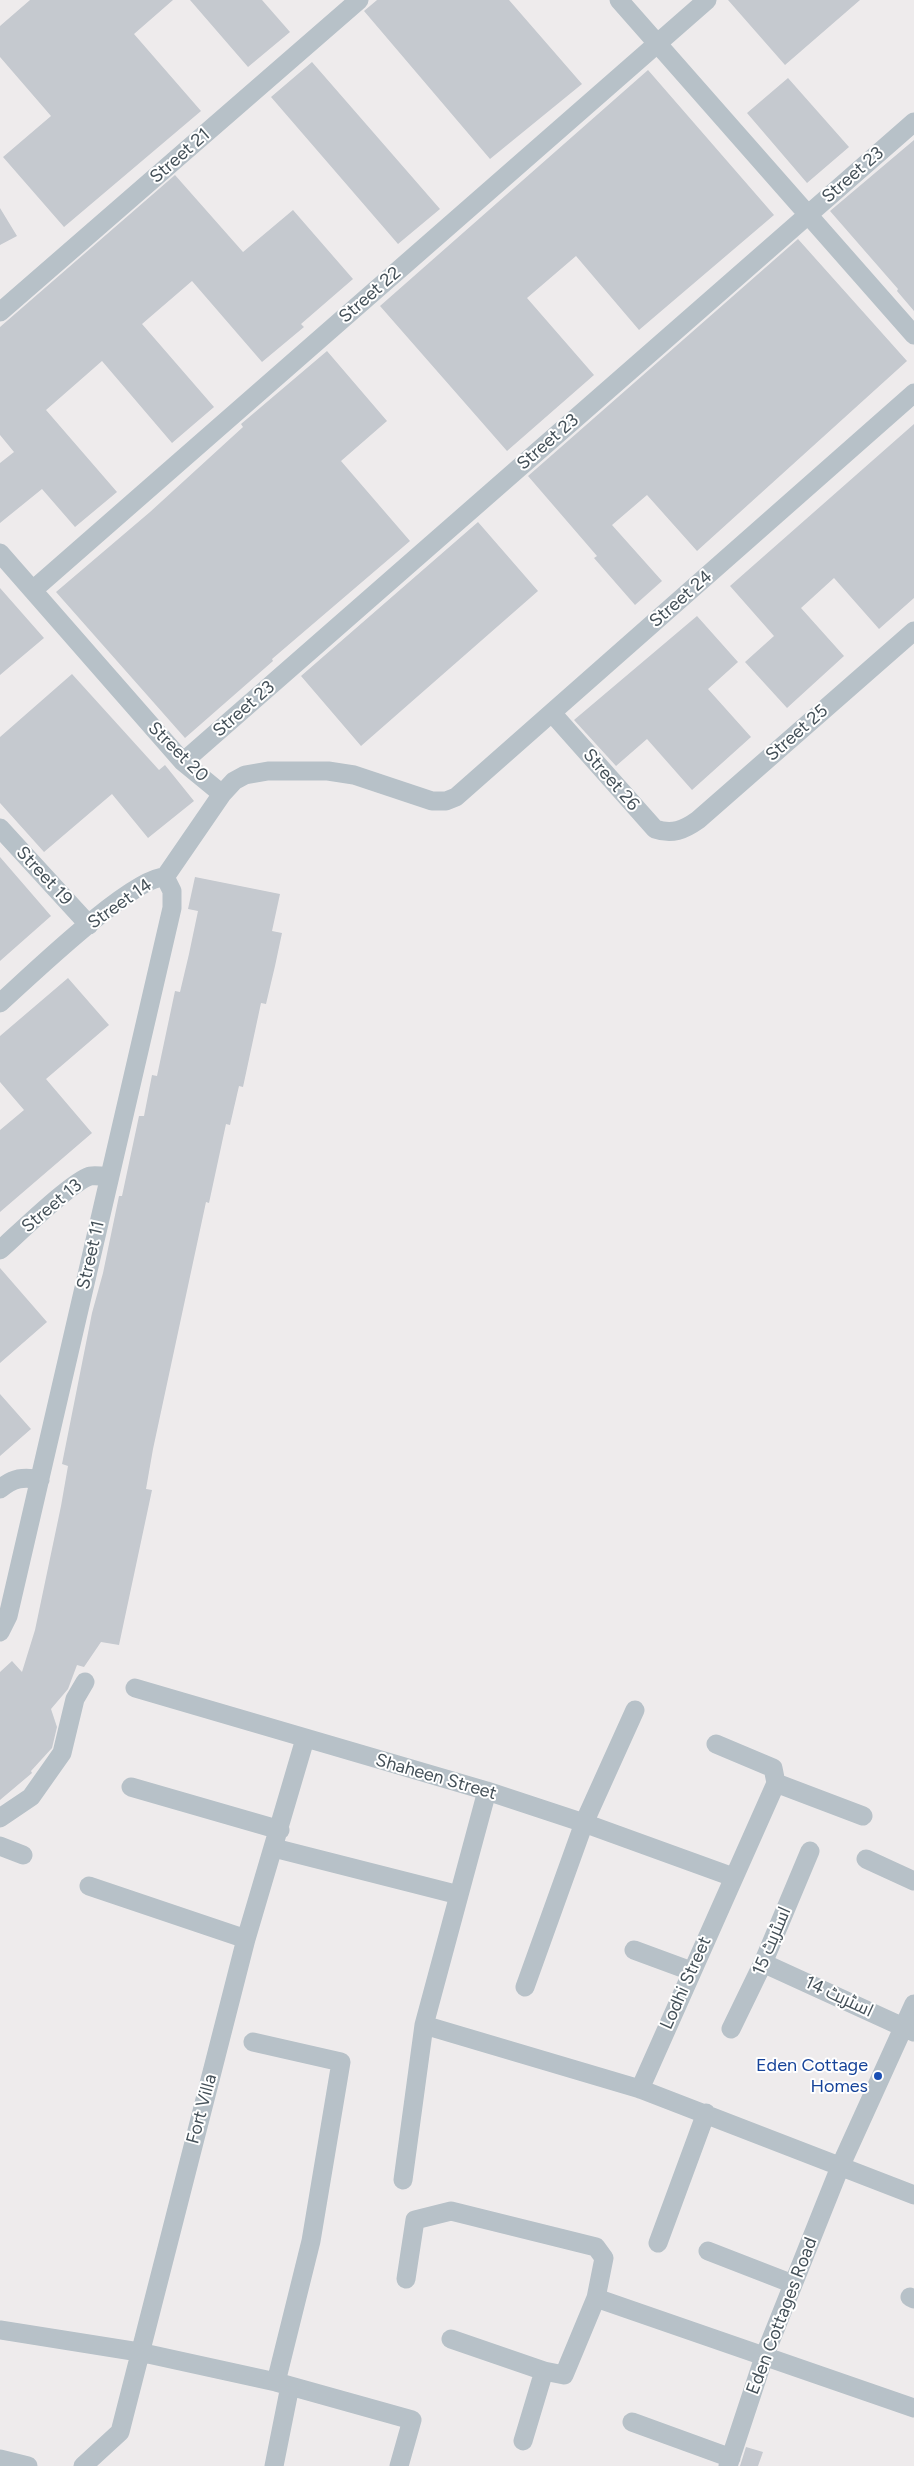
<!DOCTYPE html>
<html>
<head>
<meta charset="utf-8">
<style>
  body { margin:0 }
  canvas { display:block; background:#eeebec }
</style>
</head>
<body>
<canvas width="914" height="2466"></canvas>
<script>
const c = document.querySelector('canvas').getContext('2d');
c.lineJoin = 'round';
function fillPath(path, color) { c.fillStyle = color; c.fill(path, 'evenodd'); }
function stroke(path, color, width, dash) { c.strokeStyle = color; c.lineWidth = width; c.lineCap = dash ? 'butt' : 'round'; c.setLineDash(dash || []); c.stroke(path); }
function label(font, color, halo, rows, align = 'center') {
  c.font = font + ' Figtree,Cairo,sans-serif'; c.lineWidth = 4; c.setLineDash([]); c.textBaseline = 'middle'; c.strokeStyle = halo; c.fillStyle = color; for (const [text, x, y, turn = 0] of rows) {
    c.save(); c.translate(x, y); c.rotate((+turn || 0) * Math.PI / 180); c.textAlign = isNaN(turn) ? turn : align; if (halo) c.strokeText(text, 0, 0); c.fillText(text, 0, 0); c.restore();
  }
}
const building = new Path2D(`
  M30,0H173L134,34L201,111L64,227L3,157L51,116L0,57V26Z
  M190,0H262L290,32L248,67Z
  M377,0H509L582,84L490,159L364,11Z
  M728,0H860L785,65Z
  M312,62L440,209L398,244L271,97Z
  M648,70L774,215L639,330L576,256L527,298L594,375L507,451L380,306Z
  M788,78L849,147L807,183L747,113Z
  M914,140V311L897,291L898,289L830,211Z
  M175,175L243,252L293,210L353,279L301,324L304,327L262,362L192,281L142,324L214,407L172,443L102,361L46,410L117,492L75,527L42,489L0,523V463L14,452L0,435V327Z
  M0,208L17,236L0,245Z
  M798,239L907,361L697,551L647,495L612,525L662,581L635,605L594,558L597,556L528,476Z
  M327,351L387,421L341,461L410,541L272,659L273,661L185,738L56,592L150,512L243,427L241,424Z
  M914,424V598L879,629L834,578L801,608L844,656L787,708L745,662L774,636L730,586Z
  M478,522L538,591L361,746L301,676Z
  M0,588L44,638L0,675Z
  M697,616L738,662L708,689L751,737L692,790L647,739L616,766L574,720Z
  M72,674L159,770L165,765L194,801L148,838L112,794L44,852L0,803V737Z
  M0,857L51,916L0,961Z
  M195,877L280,894L272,931L282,933L275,966L266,1004L261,1003L243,1087L239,1086L230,1125L226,1124L209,1203L206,1202L153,1449L146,1489L152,1490L119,1645L101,1642L84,1667L77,1665L68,1689L51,1709L57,1727L52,1748L31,1771L32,1773L0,1800V1672L12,1661L22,1672L35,1630L61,1506L68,1466L62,1464L92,1313L103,1273L119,1196H122L139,1116H144L152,1075L157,1076L175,991L180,992L189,954L198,911L188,909Z
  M68,978L109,1025L46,1079L92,1133L0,1212V1130L24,1110L0,1082V1036Z
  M0,1268L47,1322L0,1363Z
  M0,1394L31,1429L0,1456Z
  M746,2447L763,2452L758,2466H740Z`);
const minor = new Path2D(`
  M619,0L914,335
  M0,312L359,0
  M0,553L183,762L222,794
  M33,590L707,0
  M552,713L655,829C672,835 684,830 698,820L914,631
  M183,762L914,122
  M0,828L89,925
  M0,1003C28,978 133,876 165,877L222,794L234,781L245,775L268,771H328L354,775L432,801H446L456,797L914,393
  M0,1250C18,1234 71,1182 90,1176C96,1175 102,1176 109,1177
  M0,1489C13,1478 24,1476 40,1480
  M0,1632L8,1616L172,908V891L165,877
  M135,1688L487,1791L584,1823L733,1877
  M716,1744L773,1768L776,1783
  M131,1787L280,1830
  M0,1818L31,1797L62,1753L75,1699L85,1682
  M0,1846L23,1855
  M274,1848L459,1895
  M866,1859L914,1881
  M89,1886L246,1939
  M634,1950L691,1971
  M763,1963L914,2032
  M525,1987L584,1823L635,1710
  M424,2025L640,2089L914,2195
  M731,2029L763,1963L810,1851
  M253,2042L341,2062L311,2241L276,2382
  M640,2089L776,1783L863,1816
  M403,2180L424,2025L487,1791
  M658,2243L706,2113
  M708,2251L793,2284
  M406,2279L415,2220L451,2211L596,2247L604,2258L596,2298L914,2408
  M910,2297L914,2299
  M0,2330L139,2352L276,2382L412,2420L399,2466
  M451,2339L544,2371L564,2375L596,2298
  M632,2422L731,2458
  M523,2441L544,2371
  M0,2459L28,2466
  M83,2466L120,2432L246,1939L305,1739
  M274,2466L290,2386
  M728,2466L764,2357L840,2167L914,2004`);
const markers = [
  [878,2076,5,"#1a4fb4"]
];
const streetNames = [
  ["Street 21",180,156,-41],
  ["Street 23",853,175,-41],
  ["Street 22",370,295,-41],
  ["Street 23",548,442,-41],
  ["Street 24",681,599,-41],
  ["Street 23",244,709,-41],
  ["Street 25",797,733,-41],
  ["Street 20",178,752,45],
  ["Street 26",611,780,49],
  ["Street 19",44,876,47],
  ["Street 14",120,904,-35],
  ["Street 13",52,1206,-40],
  ["Street 11",91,1255,-77],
  ["Shaheen Street",436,1777,16],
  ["اسٹریٹ 15",772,1941,-67],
  ["Lodhi Street",686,1983,-66],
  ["اسٹریٹ 14",839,1997,25],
  ["Fort Villa",202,2109,-75],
  ["Eden Cottages Road",782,2316,-69]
];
const transitNames = [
  ["Eden Cottage",868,2066],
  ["Homes",868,2087]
];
fillPath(building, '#c5c9cf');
stroke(minor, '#b7c1c8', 19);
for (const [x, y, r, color] of markers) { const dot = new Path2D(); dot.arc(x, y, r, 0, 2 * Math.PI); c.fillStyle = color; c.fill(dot); stroke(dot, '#fff', 2); }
label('18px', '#445058', '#fff', streetNames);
label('18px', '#164399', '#fff', transitNames, 'right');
</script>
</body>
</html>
